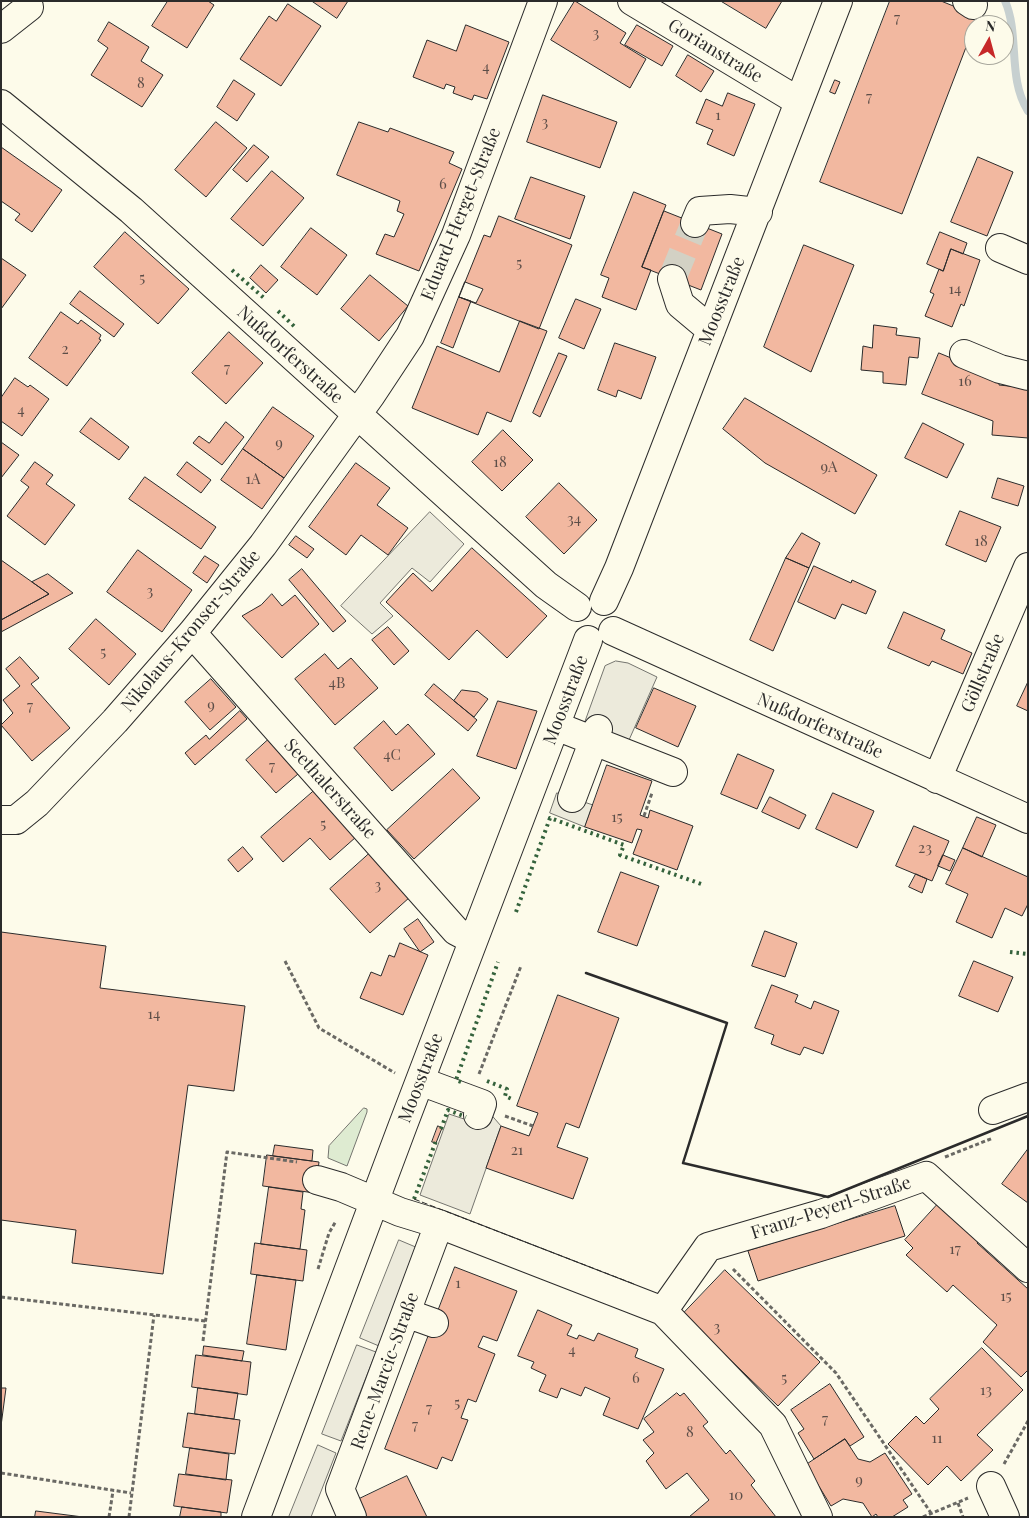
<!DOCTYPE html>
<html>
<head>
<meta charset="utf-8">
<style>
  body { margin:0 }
  #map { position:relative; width:1029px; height:1518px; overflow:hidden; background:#fdfbea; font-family:"Playfair Display",serif }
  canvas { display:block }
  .frame { position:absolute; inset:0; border:2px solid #2b2b2b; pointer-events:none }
  .north { position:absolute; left:964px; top:15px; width:50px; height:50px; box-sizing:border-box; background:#fdfbea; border:1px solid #a9a89e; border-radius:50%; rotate:7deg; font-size:14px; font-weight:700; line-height:20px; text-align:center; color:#2b2b2b }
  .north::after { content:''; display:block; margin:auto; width:18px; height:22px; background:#c62828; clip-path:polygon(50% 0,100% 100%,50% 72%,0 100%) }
</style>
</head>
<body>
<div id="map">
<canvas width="1029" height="1518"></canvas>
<div class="frame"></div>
<div class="north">N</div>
</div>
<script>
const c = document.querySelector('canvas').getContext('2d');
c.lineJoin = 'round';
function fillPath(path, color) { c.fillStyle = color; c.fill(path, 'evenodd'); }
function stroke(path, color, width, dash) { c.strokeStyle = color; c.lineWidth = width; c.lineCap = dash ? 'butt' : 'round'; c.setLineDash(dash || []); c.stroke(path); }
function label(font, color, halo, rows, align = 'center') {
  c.font = font + ' "Playfair Display",serif'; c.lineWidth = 4; c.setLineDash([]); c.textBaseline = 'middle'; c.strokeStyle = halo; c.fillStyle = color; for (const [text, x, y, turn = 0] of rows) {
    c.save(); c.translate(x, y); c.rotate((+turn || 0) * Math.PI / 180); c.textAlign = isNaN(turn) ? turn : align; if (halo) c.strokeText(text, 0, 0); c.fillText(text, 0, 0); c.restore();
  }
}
const green = new Path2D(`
  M364,1108L367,1109V1112L347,1166L328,1158L329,1146Z`);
const parking = new Path2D(`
  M430,512L464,544L430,582L412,568L380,603L393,616L372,634L341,606Z
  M616,661L628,663L657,677L629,740L584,724L605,666Z
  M557,793L593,805L585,827L550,813Z
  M488,1111L501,1126L470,1214L420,1195L449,1114L467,1120Z
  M399,1240L418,1248L379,1346L360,1338Z
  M357,1345L376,1352L341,1441L322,1434Z
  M318,1445L336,1453L311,1517H289Z`);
const stream = new Path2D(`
  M1005,1C1020,35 1007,78 1028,111`);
const building = new Path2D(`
  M168,1H208L214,5L187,48L152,26Z
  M312,1H348L337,18Z
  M575,1L626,33L620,43L646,59L630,88L551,40Z
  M721,1H782L766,28Z
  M890,1H941L978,16L902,214L820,182Z
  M288,4L321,26L281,86L240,59L269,16L276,21Z
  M109,22L149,47L141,61L163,75L142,107L91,75L108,48L98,41Z
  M466,25L509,42L487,99L474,95L472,100L453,93L455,87L446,84L444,89L413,77L427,40L456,51Z
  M637,25L673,46L662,66L625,45Z
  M688,55L714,71L701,92L676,76Z
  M234,80L255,94L237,121L217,107Z
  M835,80L840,82L835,94L830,92Z
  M728,93L755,104L734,156L707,144L713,130L696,123L706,99L722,106Z
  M543,95L617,122L600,168L527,142Z
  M216,122L247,148L206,197L175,170Z
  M359,122L388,132L390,128L454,152L449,163L462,169L419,271L376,254L385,234L394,237L404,214L397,211L400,201L337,175Z
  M254,145L269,157L247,182L233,170Z
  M1,147L62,190L32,232L15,220L20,214L1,201Z
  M978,157L1013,172L987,236L951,222Z
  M272,171L304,198L263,246L231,219Z
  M531,177L585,196L570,239L515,219Z
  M634,192L666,205L642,267L651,270L636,310L602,297L609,278L601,275Z
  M664,211L722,234L701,290L642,267Z
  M499,216L572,245L539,329L459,297L484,235L490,237Z
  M311,228L347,255L317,295L281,267Z
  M125,232L189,289L158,324L94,267Z
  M940,232L967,243L963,254L951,249L943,271L927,264Z
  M804,245L854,265L811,372L764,347Z
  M951,249L980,260L964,306L961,304L952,327L925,316L934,294L930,292L939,269L943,271Z
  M1,258L26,275L1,309Z
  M261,265L278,280L266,293L250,278Z
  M370,275L408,306L379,341L341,309Z
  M465,282L483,289L476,303L459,297Z
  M80,291L124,324L114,337L70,304Z
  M459,297L471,301L453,348L441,343Z
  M576,299L601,309L584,349L559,338Z
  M61,312L78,324L81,320L101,335L99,339L101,340L67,386L29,358Z
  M520,321L547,331L511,422L487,412L478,435L412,408L437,346L499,372Z
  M874,325L897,328L896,335L920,338L918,358L909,357L906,385L883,383V372L861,370L863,346L872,348Z
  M229,332L263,363L226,404L192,373Z
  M615,343L656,357L641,399L618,390L616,397L598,390Z
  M559,353L567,356L540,417L533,413Z
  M939,353L1000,378L999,385L1028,388V438L992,435L993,421L922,394Z
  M15,378L28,387L30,385L49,399L22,436L1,421V398Z
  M745,398L877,475L855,514L765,463L723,429Z
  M273,407L314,436L284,478L243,449Z
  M91,418L129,447L119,460L80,432Z
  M226,422L244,437L222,465L193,443L199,436L209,443Z
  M923,423L964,444L947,478L905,458Z
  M503,430L533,460L502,491L472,462Z
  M1,442L19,455L1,478Z
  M243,449L284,478L262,509L221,480Z
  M35,462L53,475L46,484L75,505L45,545L7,516L29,487L21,481Z
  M187,462L211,480L201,493L177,475Z
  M356,463L390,488L377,505L408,528L388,555L361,535L346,555L309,527Z
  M145,477L216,527L201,549L129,499Z
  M998,478L1024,486L1018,506L992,498Z
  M559,483L597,520L564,554L526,517Z
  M960,511L1001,527L986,562L946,545Z
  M802,533L820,543L809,568L786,558Z
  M296,536L314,549L307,558L289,545Z
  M472,548L547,616L507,658L477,630L449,660L386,602L413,573L432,591Z
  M138,550L192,590L162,632L107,592Z
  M205,556L219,565L207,583L193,573Z
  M786,558L809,568L773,651L750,640Z
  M1,560L49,594L1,620Z
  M814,566L851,583L852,580L876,591L866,614L842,604L835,619L798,602Z
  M302,569L346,621L333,632L289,580Z
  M48,574L73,593L1,632V620L49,594L32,582Z
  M272,594L282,606L295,595L319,624L282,658L242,616L261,605Z
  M904,612L945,630L941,639L972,653L963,674L932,661L929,666L888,648Z
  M96,619L136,654L109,685L69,649Z
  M388,627L409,651L394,665L372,640Z
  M325,654L338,669L351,658L378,688L335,725L295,679Z
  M20,657L39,678L31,684L70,728L32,761L1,725L13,713L3,700L20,686L6,669Z
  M211,679L236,707L210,730L185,702Z
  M1028,682V711L1017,706Z
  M434,684L477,720L468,731L425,695Z
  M654,688L696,706L678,747L636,728Z
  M462,690L478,692L488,699L474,717L454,701Z
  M498,701L537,711L516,769L477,756Z
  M240,711L247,719L195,765L185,753L206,735L209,739Z
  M384,721L396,735L408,724L435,754L392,791L354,748Z
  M268,740L298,774L276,793L246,760Z
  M738,754L774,770L757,809L721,794Z
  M607,765L652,781L640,815L648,818L650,810L693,826L677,870L633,854L642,830L637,829L632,843L585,827Z
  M453,769L480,798L414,859L387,830Z
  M315,790L356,837L330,860L310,838L283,862L261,837Z
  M833,793L874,811L857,848L816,829Z
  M770,797L806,815L799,829L762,812Z
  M977,817L996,825L982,857L963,848Z
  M914,826L949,841L932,881L896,866Z
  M243,847L253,859L238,872L228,860Z
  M963,848L1028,877V904L1022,916L1005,908L992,938L956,922L968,894L946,884Z
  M370,853L410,897L370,933L330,889Z
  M943,855L955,860L950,871L938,866Z
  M621,872L659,886L637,946L598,932Z
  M916,874L927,879L922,893L909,887Z
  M418,919L434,942L420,952L404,929Z
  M765,931L797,943L785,977L752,966Z
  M1,932L106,946L100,988L245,1006L234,1091L188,1085L163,1274L72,1263L76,1230L1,1220Z
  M400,943L428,955L403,1015L360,998L371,972L381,976L389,955L394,957Z
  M974,961L1013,977L998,1012L959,996Z
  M772,985L798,995L795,1002L811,1009L814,1001L839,1011L823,1054L804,1047L800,1055L786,1050L771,1044L774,1035L755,1028Z
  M558,995L619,1018L579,1128L566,1123L557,1147L588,1158L573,1199L486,1168L501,1126L529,1136L538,1113L517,1106Z
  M438,1126L442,1128L436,1143L432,1142Z
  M275,1145L313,1150L312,1161L273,1156Z
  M1028,1149V1203L1002,1184Z
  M267,1155L319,1162L315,1193L263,1186Z
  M269,1187L303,1192L301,1209L305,1210L300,1249L261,1244Z
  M937,1205L957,1223L962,1218L982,1237L977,1243L1028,1289V1370L1021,1377L983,1342L997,1325L953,1285L947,1292L906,1255L913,1248L905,1240Z
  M895,1206L905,1236L758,1281L748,1251Z
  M255,1243L307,1250L303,1281L251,1274Z
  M455,1267L517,1291L497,1341L483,1336L478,1347L495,1354L476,1402L468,1399L461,1418L468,1420L452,1461L442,1457L437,1469L385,1449Z
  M725,1270L820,1362L778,1406L683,1314Z
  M257,1275L296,1280L286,1350L247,1344Z
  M538,1310L572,1325L567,1335L577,1339L579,1335L594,1341L598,1333L638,1349L635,1357L664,1369L638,1429L603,1415L610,1398L585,1387L581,1396L561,1388L557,1398L539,1391L546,1375L531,1368L534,1362L518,1356Z
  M204,1346L244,1351L242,1361L203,1355Z
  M982,1348L1023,1390L977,1435L993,1450L961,1481L947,1466L928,1485L888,1444L916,1416L924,1424L939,1409L930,1399Z
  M196,1355L251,1362L247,1395L192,1387Z
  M830,1384L864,1437L850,1446L845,1439L814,1459L798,1433L804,1429L791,1410Z
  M1,1388H6L1,1426Z
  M198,1388L238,1393L234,1419L195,1414Z
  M677,1393L680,1396L684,1393L708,1422L703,1426L726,1454L730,1450L755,1481L751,1485L776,1517H689L709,1500L687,1473L666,1489L646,1461L654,1453L643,1440L654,1432L644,1419Z
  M188,1413L240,1420L235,1454L183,1447Z
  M845,1439L858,1459L870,1462L885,1453L912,1494L903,1500L908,1507L892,1517H878L876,1514L872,1517L863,1503L843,1499L831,1506L806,1465Z
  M190,1448L229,1454L226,1480L186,1474Z
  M179,1474L232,1480L227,1513L174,1506Z
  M407,1476L427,1517H363L355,1501Z
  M182,1507L221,1512V1517H180Z
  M36,1511L83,1517H35Z`);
const minorTunnel = new Path2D(`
  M672,279L695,223`);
const path = new Path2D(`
  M644,816L652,793
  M285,961L319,1028L395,1073
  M479,1074L521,966
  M505,1116L533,1126
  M945,1157L993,1138
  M318,1269L329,1233L336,1221
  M733,1269L836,1373L931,1513
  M1,1297L206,1321
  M203,1341L227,1152L297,1162
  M1004,1464L1028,1421
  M1,1473L131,1493
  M958,1503L963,1517
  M109,1517L113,1491
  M129,1517L154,1315
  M923,1517L968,1498`);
const minor = new Path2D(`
  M632,1L798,101
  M967,1L973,5
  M1,29L29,7
  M1,104L131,210L546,585L577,607
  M695,223L700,211L730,209L758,212
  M1000,248L1028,260
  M672,279L680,304L711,330
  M964,354L1000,369L1028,376
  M604,601L619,568L838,1
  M613,631L1028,819
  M192,633L456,931L473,940
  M556,726L673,772
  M937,779L1028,567
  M572,798L598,729
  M1,820H16L37,803L115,721L192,633L263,545L371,395L410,336L456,235L543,1
  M420,1081L482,1104L478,1115
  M993,1110L1028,1097
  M317,1180L341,1187L400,1212L439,1224L663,1311L773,1425L818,1517
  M663,1311L708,1247L821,1214L926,1176L1028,1268
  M406,1313L434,1323
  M991,1486L1005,1517
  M256,1517L403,1125L588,640
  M352,1517L340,1489L439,1224`);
const hedge = new Path2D(`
  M232,270L264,298
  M278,311L296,328
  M516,912L550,818L624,845L620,855L704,885
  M1010,952L1028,954
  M487,1081L507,1089L505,1096L514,1100
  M461,1082L456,1080L498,962
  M441,1129L448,1110L466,1117
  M414,1199L436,1141`);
const fence = new Path2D(`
  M414,1199L634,1284`);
const wall = new Path2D(`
  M586,973L727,1023L683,1163L828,1197L1028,1116`);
const numberNames = [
  ["7",897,18],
  ["3",596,33],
  ["4",486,67],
  ["8",141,83],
  ["7",869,97],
  ["1",718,115],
  ["3",545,122],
  ["6",443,184],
  ["5",519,263],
  ["5",142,278],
  ["14",955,289],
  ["2",65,349],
  ["7",227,368],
  ["16",965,381],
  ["4",21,410],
  ["9",279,443],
  ["18",500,462],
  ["9A",829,467],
  ["1A",253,479],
  ["34",574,519],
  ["18",981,541],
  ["3",150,591],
  ["5",103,652],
  ["4B",337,683],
  ["9",211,705],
  ["7",30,706],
  ["4C",392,755],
  ["7",272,766],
  ["15",617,817],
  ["5",323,824],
  ["23",925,848],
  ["3",378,885],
  ["14",154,1014],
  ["21",517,1150],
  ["17",955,1249],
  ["1",458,1283],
  ["15",1006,1296],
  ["3",717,1327],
  ["4",572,1350],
  ["6",636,1378],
  ["5",784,1378],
  ["13",986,1390],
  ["5",457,1403],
  ["7",429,1408],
  ["7",825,1419],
  ["7",415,1425],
  ["8",690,1432],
  ["11",937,1438],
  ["9",859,1480],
  ["10",736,1495]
];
const streetNames = [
  ["Gorianstraße",715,51,31],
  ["Eduard-Herget-Straße",461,214,-68],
  ["Moosstraße",722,301,-68],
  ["Nußdorferstraße",290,355,42],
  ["Nikolaus-Kronser-Straße",191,631,-50],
  ["Göllstraße",983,673,-67],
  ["Moosstraße",566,700,-69],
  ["Nußdorferstraße",820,726,24],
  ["Seethalerstraße",330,789,48],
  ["Moosstraße",421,1078,-69],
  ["Franz-Peyerl-Straße",831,1208,-18],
  ["Rene-Marcic-Straße",385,1371,-70]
];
fillPath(green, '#deebd1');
stroke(green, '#74746e', 1);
fillPath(parking, '#eceadb');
stroke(parking, '#74746e', 1);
stroke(stream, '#c7d0d0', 8);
fillPath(building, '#f2b8a0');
stroke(building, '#2b2b2b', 1);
stroke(minorTunnel, '#d3d1c4', 28, [28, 14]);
stroke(minor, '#2b2b2b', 30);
stroke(path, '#6a6964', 3, [4, 2.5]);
stroke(minor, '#fdfbea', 28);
stroke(hedge, '#34623c', 4, [2.5, 4]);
stroke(fence, '#2b2b2b', 1, [6, 2.5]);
stroke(wall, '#2b2b2b', 2.5);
label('15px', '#5d4e48', null, numberNames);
label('18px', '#2b2b2b', '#fdfbea', streetNames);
</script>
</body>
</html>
